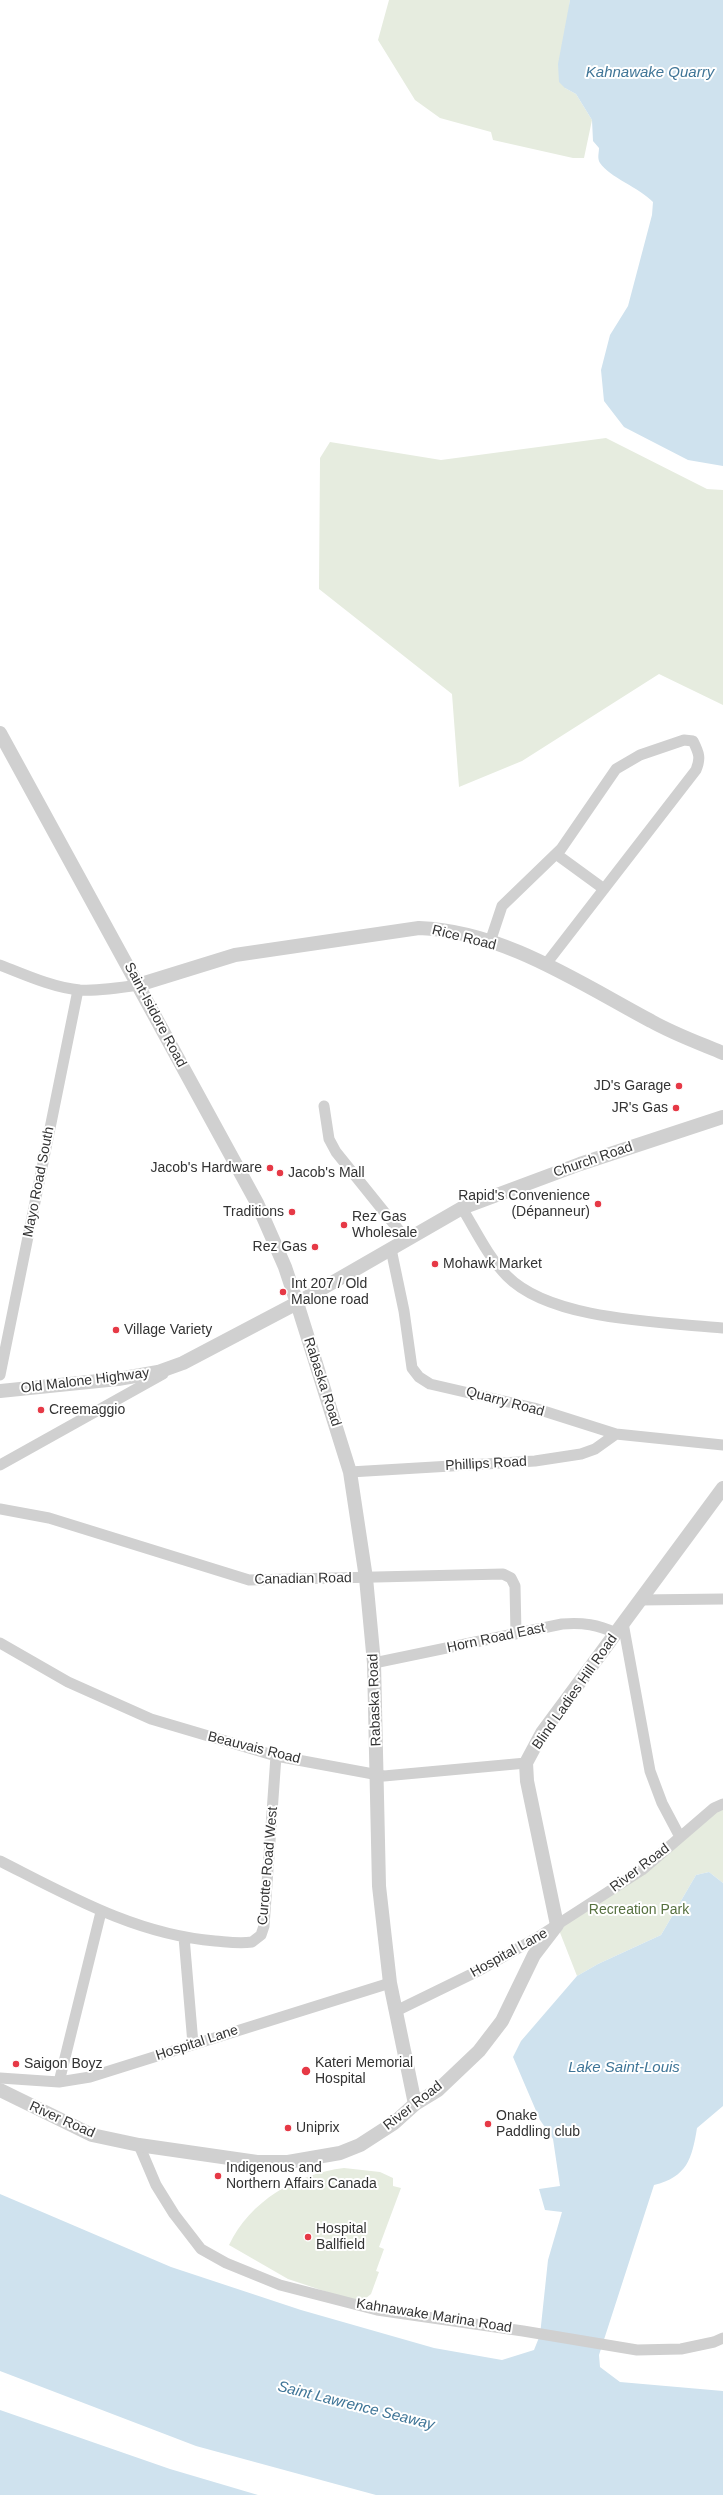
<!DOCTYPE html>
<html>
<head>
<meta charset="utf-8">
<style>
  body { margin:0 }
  canvas { display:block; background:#fff }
</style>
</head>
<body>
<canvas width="723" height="2495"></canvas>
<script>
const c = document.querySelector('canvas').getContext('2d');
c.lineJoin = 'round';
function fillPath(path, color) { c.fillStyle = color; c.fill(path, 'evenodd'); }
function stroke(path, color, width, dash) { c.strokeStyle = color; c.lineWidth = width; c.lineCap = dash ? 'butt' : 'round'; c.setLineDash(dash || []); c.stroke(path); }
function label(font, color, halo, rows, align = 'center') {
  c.font = font + ' Arial,sans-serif'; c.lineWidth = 4; c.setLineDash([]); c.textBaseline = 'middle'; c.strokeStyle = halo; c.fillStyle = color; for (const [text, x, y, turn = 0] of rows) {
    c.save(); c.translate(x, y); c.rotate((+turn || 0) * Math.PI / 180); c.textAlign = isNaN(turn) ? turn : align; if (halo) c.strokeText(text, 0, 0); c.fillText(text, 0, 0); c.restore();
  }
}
const green = new Path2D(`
  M389,0H570L567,24L565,88L576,94L592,120L584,158H573L493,140L491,132L440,118L415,100L378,40Z
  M606,438L707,489L723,490V705L659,674L522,761L459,787L452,694L319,589L320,458L330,442L441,460Z
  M723,1804V1883L709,1872L696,1875L661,1935L598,1964L577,1976L557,1925Z
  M344,2168L380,2172L393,2178V2186L401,2188L379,2247L384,2249L376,2271L379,2272L371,2294L360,2303L288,2279L229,2245C250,2201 296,2174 344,2168Z`);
const water = new Path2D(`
  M570,0H723V466L688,460L624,427L604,401L601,370L610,335L628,306L652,215L653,202C640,188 609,177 600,163C597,158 599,153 599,148L593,141L592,120L576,94L565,88L559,82L558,64Z
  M709,1872L723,1883V2106L697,2128C692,2159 687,2177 654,2185L599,2355L600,2367L620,2382L723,2391V2495H376L196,2446L0,2371V2194L171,2267L301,2310L434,2348L502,2360L534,2350L540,2335L548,2260L562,2212L545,2210L539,2189L560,2186L553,2139L540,2120L513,2057L521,2041L577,1976L598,1964L661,1935L696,1875Z
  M0,2410L170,2469L258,2495H0Z`);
const minor = new Path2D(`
  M556,854L604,889
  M490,942L502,906L561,849L616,769L640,755L684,740L693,741C699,753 701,758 696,770L546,964
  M0,965C23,974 54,988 80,990C99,991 119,988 138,985
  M324,1106L329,1139L336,1152L406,1239
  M462,1208C476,1231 488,1257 507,1276C551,1321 663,1322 723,1328
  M391,1249L404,1311L412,1368L419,1377L430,1384L534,1408L616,1434L723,1445
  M0,1375L78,990
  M0,1465L163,1374
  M350,1472L535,1461L581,1454L595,1449L616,1434
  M0,1509L49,1518L249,1580L503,1574L511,1578L515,1586L516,1634
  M640,1600L723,1599
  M623,1623L650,1771L662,1803L680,1837
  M0,1643L68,1682L151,1719L276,1756L384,1776L526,1763
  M374,1663L562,1624C583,1622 598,1625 616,1633
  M0,1861C69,1896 137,1935 215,1941C228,1942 239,1944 252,1942L261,1935L264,1926L276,1756
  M184,1937L193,2044
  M396,2011L480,1970L538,1937L642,1870L714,1808L723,1804
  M0,2078L59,2082L90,2077L390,1983
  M59,2082L101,1912
  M139,2145L156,2185L174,2214L201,2249L226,2263L280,2285L377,2310L523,2331L637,2350L681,2349L714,2342L723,2338`);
const tertiary = new Path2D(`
  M0,733L257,1203L285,1267L297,1303L350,1472L366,1578L374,1663L379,1886L390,1983L415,2104
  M138,985L235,955L419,928C503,931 578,982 651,1021C674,1034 699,1043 723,1053
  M0,1391L118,1379L158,1372L183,1363L297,1303L462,1208L580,1164L723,1117
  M0,2090L92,2135L139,2145L257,2162H288L340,2153L360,2145L394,2123L415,2104L438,2090L479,2051L502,2021L534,1955L557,1925L527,1781L526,1763L542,1733L723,1488`);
const markers = [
  [679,1086,4,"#e63946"],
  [676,1108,4,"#e63946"],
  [270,1168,4,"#e63946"],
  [280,1173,4,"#e63946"],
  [598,1204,4,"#e63946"],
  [292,1212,4,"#e63946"],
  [344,1225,4,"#e63946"],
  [315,1247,4,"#e63946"],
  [435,1264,4,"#e63946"],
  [283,1292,4,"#e63946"],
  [116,1330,4,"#e63946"],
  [41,1410,4,"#e63946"],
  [16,2064,4,"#e63946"],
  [306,2071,5,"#e63946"],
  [488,2124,4,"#e63946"],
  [288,2128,4,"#e63946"],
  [218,2176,4,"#e63946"],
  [308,2237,4,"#e63946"]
];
const streetNames = [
  ["Rice Road",464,938,14],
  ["Saint-Isidore Road",155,1015,62],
  ["Church Road",593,1160,-19],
  ["Mayo Road South",39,1182,-79],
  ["Old Malone Highway",85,1381,-7],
  ["Rabaska Road",322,1382,72],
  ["Quarry Road",505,1402,15],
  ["Phillips Road",486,1464,-3],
  ["Canadian Road",303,1579,-1],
  ["Horn Road East",496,1638,-12],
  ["Blind Ladies Hill Road",575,1692,-55],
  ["Rabaska Road",375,1700,-92],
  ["Beauvais Road",254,1748,14],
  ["Curotte Road West",268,1866,-85],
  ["River Road",640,1868,-37],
  ["Hospital Lane",509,1953,-29],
  ["Hospital Lane",197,2043,-18],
  ["River Road",413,2106,-38],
  ["River Road",62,2120,24],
  ["Kahnawake Marina Road",434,2316,9]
];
const poiNames = [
  ["JD's Garage",671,1086,"right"],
  ["JR's Gas",668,1108,"right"],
  ["Jacob's Hardware",262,1168,"right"],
  ["Jacob's Mall",288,1173],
  ["Rapid's Convenience",590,1196,"right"],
  ["(Dépanneur)",590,1212,"right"],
  ["Traditions",284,1212,"right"],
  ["Rez Gas",352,1217],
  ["Wholesale",352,1233],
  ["Rez Gas",307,1247,"right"],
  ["Mohawk Market",443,1264],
  ["Int 207 / Old",291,1284],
  ["Malone road",291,1300],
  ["Village Variety",124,1330],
  ["Creemaggio",49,1410],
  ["Kateri Memorial",315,2063],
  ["Hospital",315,2079],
  ["Saigon Boyz",24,2064],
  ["Onake",496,2116],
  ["Paddling club",496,2132],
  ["Uniprix",296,2128],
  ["Indigenous and",226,2168],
  ["Northern Affairs Canada",226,2184],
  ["Hospital",316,2229],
  ["Ballfield",316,2245]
];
const parkNames = [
  ["Recreation Park",639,1910]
];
const waterNames = [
  ["Kahnawake Quarry",650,73],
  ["Lake Saint-Louis",624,2068],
  ["Saint Lawrence Seaway",356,2406,14]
];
fillPath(green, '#e6ecdf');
fillPath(water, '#cfe2ee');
stroke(minor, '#d0d0d0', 11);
stroke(tertiary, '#d0d0d0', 14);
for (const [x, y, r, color] of markers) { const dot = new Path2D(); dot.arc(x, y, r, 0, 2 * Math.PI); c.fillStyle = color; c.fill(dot); stroke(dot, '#fff', 1.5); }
label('14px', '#333', '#fff', streetNames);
label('14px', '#333', '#fff', poiNames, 'left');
label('14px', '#56703f', '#fff', parkNames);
label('italic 15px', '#3f7597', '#fff', waterNames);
</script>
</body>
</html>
